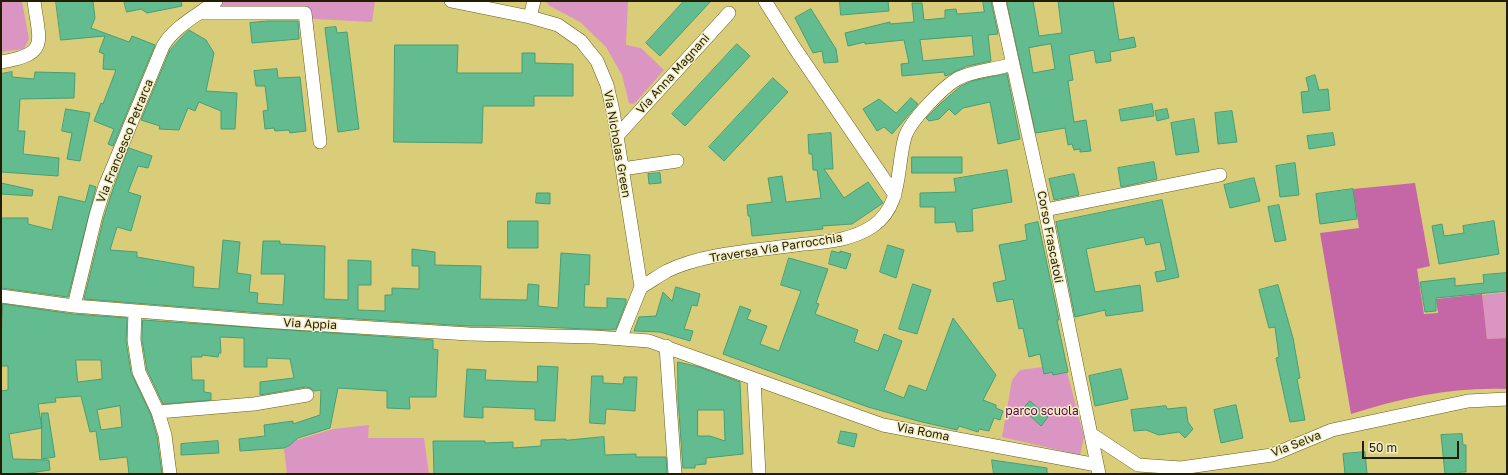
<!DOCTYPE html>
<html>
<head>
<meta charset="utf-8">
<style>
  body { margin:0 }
  #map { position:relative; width:1508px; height:475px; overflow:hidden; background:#dacd79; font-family:"Golos Text",sans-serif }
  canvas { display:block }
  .frame { position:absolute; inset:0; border:2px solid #221d00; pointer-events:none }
  .scale { position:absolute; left:1362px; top:441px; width:97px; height:18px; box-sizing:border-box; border:2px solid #221d00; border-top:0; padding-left:5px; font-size:12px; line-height:14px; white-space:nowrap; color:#221d00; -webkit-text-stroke:3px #f3edc4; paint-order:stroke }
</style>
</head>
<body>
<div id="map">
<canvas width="1508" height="475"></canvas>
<div class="frame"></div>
<div class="scale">50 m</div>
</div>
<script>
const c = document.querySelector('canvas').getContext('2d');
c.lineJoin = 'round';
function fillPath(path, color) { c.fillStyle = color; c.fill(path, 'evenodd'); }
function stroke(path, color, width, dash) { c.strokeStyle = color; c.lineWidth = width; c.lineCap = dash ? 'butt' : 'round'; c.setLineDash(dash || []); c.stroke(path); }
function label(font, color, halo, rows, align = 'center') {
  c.font = font + ' "Golos Text",sans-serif'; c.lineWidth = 3; c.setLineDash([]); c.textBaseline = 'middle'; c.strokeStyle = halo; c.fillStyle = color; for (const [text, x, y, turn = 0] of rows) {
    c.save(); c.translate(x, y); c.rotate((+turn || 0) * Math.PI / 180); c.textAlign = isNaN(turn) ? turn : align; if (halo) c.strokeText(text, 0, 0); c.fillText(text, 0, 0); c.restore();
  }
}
const green = new Path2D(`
  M1,1H22L29,39L24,49L1,52Z
  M213,1H375L372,22L202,13Z
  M545,1H628L626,45L641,48L664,70L635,103L632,104L629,103L622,75L606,47L580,22L550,6Z
  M1507,292V338L1487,339L1482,295Z
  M1065,364L1084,437L1080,455L1002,437L1012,380L1020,370Z
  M369,425L368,438H424L429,474H287L284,449L297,440L333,429Z`);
const forest = new Path2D(`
  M1415,183L1430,266L1417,269L1424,314L1438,313L1436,299L1482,294L1487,339L1507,338V389C1453,387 1401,398 1351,414L1320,233L1359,228L1353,189Z`);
const building = new Path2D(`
  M56,1H93L95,18L91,28L129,42L132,36L155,45L113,146L108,144L114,129L94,121L101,103L103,104L116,70L103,69L104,54L99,52L105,36L61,40Z
  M124,1H181L182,6L147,13L141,9L127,12Z
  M684,1H711L660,56L646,43Z
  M840,1H888L889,11L841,15Z
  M983,1H991L998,34L988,35L991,61L967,66L948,75L945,76L944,72L902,76L901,64L909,63L904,40L865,44V42L848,46L845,33L890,22V24L914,22L912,3H922L924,20L945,18V10L956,9L957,14L984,12ZM972,36L974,56L923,61L920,40Z
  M1007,1H1033L1039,36L1062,33L1058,1H1113L1119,40L1134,37L1136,47L1110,52L1111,61L1096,63L1094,50L1069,55L1073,80L1068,81L1074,122L1086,120L1091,151L1080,152V149L1074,150L1072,144L1068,145L1065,128L1036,133ZM1051,44L1055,69L1033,73L1029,48Z
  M811,9L836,49L838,62L824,63L822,51L813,53L795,18Z
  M268,21H298L299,39L252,43L250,23Z
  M336,27L337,33L347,32L359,129L338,132L325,28Z
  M189,30L206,40L214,53L206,91L237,93L235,129H221V111L199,102L195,111L188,108L179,130L159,129L160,126L141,120L170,50Z
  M737,44L750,56L685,126L672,114Z
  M395,45H458L457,73H522V53H535V63L573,64V96H534V106H483L482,143L394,142Z
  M277,69L278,78L300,77L306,131L290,133L289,130L275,131L274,128L265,129L263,111L268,110L265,86H256L254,71Z
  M12,72V77L34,79L35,72L75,73L74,98L20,99L18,131H25L23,154L59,158L58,176L1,172V74Z
  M1007,74L1020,139L998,144L990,102L963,108L955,115L949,109L939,119L929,121L926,118L941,103L961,86L972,81Z
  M1315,75L1319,90L1328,89L1330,110L1303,113L1301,92L1309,91L1306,78Z
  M773,78L788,92L724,161L709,147Z
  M911,98L918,104L892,134L884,127L877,131L863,109L879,99L896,113Z
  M1152,104L1154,116L1121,121L1119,110Z
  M66,109L90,113L80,161L67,159L72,133L62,131Z
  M1167,109L1169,118L1157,121L1155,111Z
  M1232,111L1237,142L1218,144L1215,113Z
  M1194,119L1199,152L1176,155L1171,123Z
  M831,133L833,169H824L844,198L868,182L883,203L852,224L822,226L823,229L752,236L750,216H748L747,205L772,202L768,178L782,176L786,202L821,198L817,170H813L812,154H809L808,135Z
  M1333,133L1335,145L1309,149L1307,136Z
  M129,148L152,156L148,168L138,166L128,192L141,196L131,231L117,227L110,250L137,252V257L194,267L193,287L219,289L223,240L240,242L237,273L251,275L249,292L258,293L257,303L283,305L285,274H261L263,241H280V244L325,246L324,299L348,300V260L371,261V285H358V310L385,311V295H392V288L419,289V266H412V249L435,252V265L481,266L480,299L527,300L528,284L539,285L538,306L558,308L561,253L590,255L589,285L585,284L584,307L607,308V298L626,299V303L616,329L610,330L518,326H469L262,313L84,299L104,217L113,189Z
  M912,157H962V173H912Z
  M1154,162L1157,179L1121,187L1118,168Z
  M1295,163L1299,195L1280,197L1276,166Z
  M1007,170L1012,202L972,209L973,231L957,232L955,222L935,223V207H920V193L956,192L954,179Z
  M660,173L661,183L649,184L648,174Z
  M1074,174L1079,195L1054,200L1049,179Z
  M1254,178L1260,201L1230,208L1224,185Z
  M1,183L33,190L32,196L1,194Z
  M90,185L96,187L68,297L1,288V218H28V224L52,230L59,196L85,202Z
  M1353,189L1357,219L1320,224L1316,194Z
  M537,193H550V204L536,203Z
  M1162,200L1179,277L1157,282L1155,272L1166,270L1160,242L1146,245L1144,237L1086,249L1095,292L1140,285L1143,311L1106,316L1105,310L1075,317L1056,222Z
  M1279,205L1286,240L1275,242L1268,207Z
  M508,221H538V248H508Z
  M1494,221L1499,254L1439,264L1432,226L1442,224L1444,236L1464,233L1463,226Z
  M1038,222L1059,320H1057L1068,372L1053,375L1052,372L1044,374L1040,354L1029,357L1023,328L1019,329L1013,299L997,302L993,283L1006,280L999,245L1027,240L1025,225Z
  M888,245L904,250L896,278L880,272Z
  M832,251L840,253V251L851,254L846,269L829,264Z
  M789,258L828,269L816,303L819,304L815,314L858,330L854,342L878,351L884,334L902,341L884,390L904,398L909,385L926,391L953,318L996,375L983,400L996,405V408L1003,411L1000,420L994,418L989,431L979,429L978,432L959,426L957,430L918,421L868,407L723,354L740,306L751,310L747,319L767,326L760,344L779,351L801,291L781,285Z
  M1507,273V291L1436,298V311L1425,312L1420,282L1455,278V286L1484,283L1483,275Z
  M913,284L931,290L917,334L899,329Z
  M1278,285L1293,338L1300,378L1297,379L1305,420L1290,422L1276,358L1279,357L1275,327L1269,328L1259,290Z
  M676,287L700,294L697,306L692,305L684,329L693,331L690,341L660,332L634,331L639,317L656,316L663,292L672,301Z
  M3,304L73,314L127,318L126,341L131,373L151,415L157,437L162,474H129L127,457L100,460L96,431L90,432L81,396L55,398L56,402L38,404L42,428L9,434L13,459L49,460L50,470L23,474H1V391L8,390V366H1ZM76,360H101L102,379L78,382ZM120,406L122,427L101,430L97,410Z
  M143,320L433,340V349L438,350L436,397H409L410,409L387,408V391L338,388L330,428L298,438L290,445L284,448L240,451L239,439L265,436L264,425L293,421V424L320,415L321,390L314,391L310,388L306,387L260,395V382L294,378L290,359L267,358V367H244V338L220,337L221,353H219L218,357L202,355V357H191L192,380H204V392L211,393V400L163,404L147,370L142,340Z
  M678,362L699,367L740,382L743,454L706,458V464L695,465V468H683L678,399ZM698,410H724L725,441L710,436H698Z
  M538,366L558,367L555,421L535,420V409L483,407V418L464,417L467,369L486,370L485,380L537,382Z
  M1121,369L1128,399L1095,406L1089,376Z
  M592,376H603V383L623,384L624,377H637L635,411L606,409L605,424L590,423Z
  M1030,401L1048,417L1041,426L1023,409Z
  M1236,405L1243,438L1221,443L1214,410Z
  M1166,406L1167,409L1186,407L1188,422L1193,429L1185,438L1179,432L1159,435L1146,430L1134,431L1131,410Z
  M42,413H48L55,457L42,459Z
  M841,431L857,434L854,447L838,443Z
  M1462,434L1463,445H1466V472H1460L1461,474H1445L1441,435Z
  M604,437L605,455L636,454V457H666L667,474H434L433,441H485V443L513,442V448L541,446V440L566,439V440Z
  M218,441L219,453L181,455V444Z
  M1365,452L1367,474H1345L1343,454Z
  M992,460L1047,468V474H994Z`);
const minor = new Path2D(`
  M451,1L530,17L558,25L581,41L597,61L607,85L613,111L641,287L620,339
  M765,1L794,47L895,195
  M999,1L1045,210L1099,474
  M202,13H305L320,142
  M530,17L534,1
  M1,62C50,54 39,42 34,1
  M617,136L729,13
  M622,169L677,161
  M1045,210L1220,175
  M641,287C650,282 658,276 667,271C702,254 750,251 788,246C817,242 848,243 873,226C903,205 896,168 905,137C910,121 942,88 957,79C973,70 995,70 1012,64
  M1,296L74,306L261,321L469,334L595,337L649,341L883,425L1097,465
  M74,306L96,215L105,186L163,46C175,26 198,15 216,1
  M135,311L134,340L139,372L158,412L165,435L170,474
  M666,346L675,474
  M754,380L759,474
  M158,412L254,404L307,395
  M1091,434L1138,465L1181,468L1272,455L1332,430L1468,401L1507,399`);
const streetNames = [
  ["Via Anna Magnani",673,74,-48],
  ["Via Francesco Petrarca",125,141,-68],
  ["Via Nicholas Green",617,144,80],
  ["Corso Frascatoli",1050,237,79],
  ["Traversa Via Parrocchia",776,248,-9],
  ["Via Appia",310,324,3],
  ["Via Roma",923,432,11],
  ["Via Selva",1296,444,-21]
];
const parkNames = [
  ["parco scuola",1042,411]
];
fillPath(green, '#db95c3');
fillPath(forest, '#c566a6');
fillPath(building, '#63bb90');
stroke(building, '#469e75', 1);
stroke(minor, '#665c1a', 14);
stroke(minor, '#fff', 13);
label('12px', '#221d00', '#f3edc4', streetNames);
label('12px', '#5b0047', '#f3edc4', parkNames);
</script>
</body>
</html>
